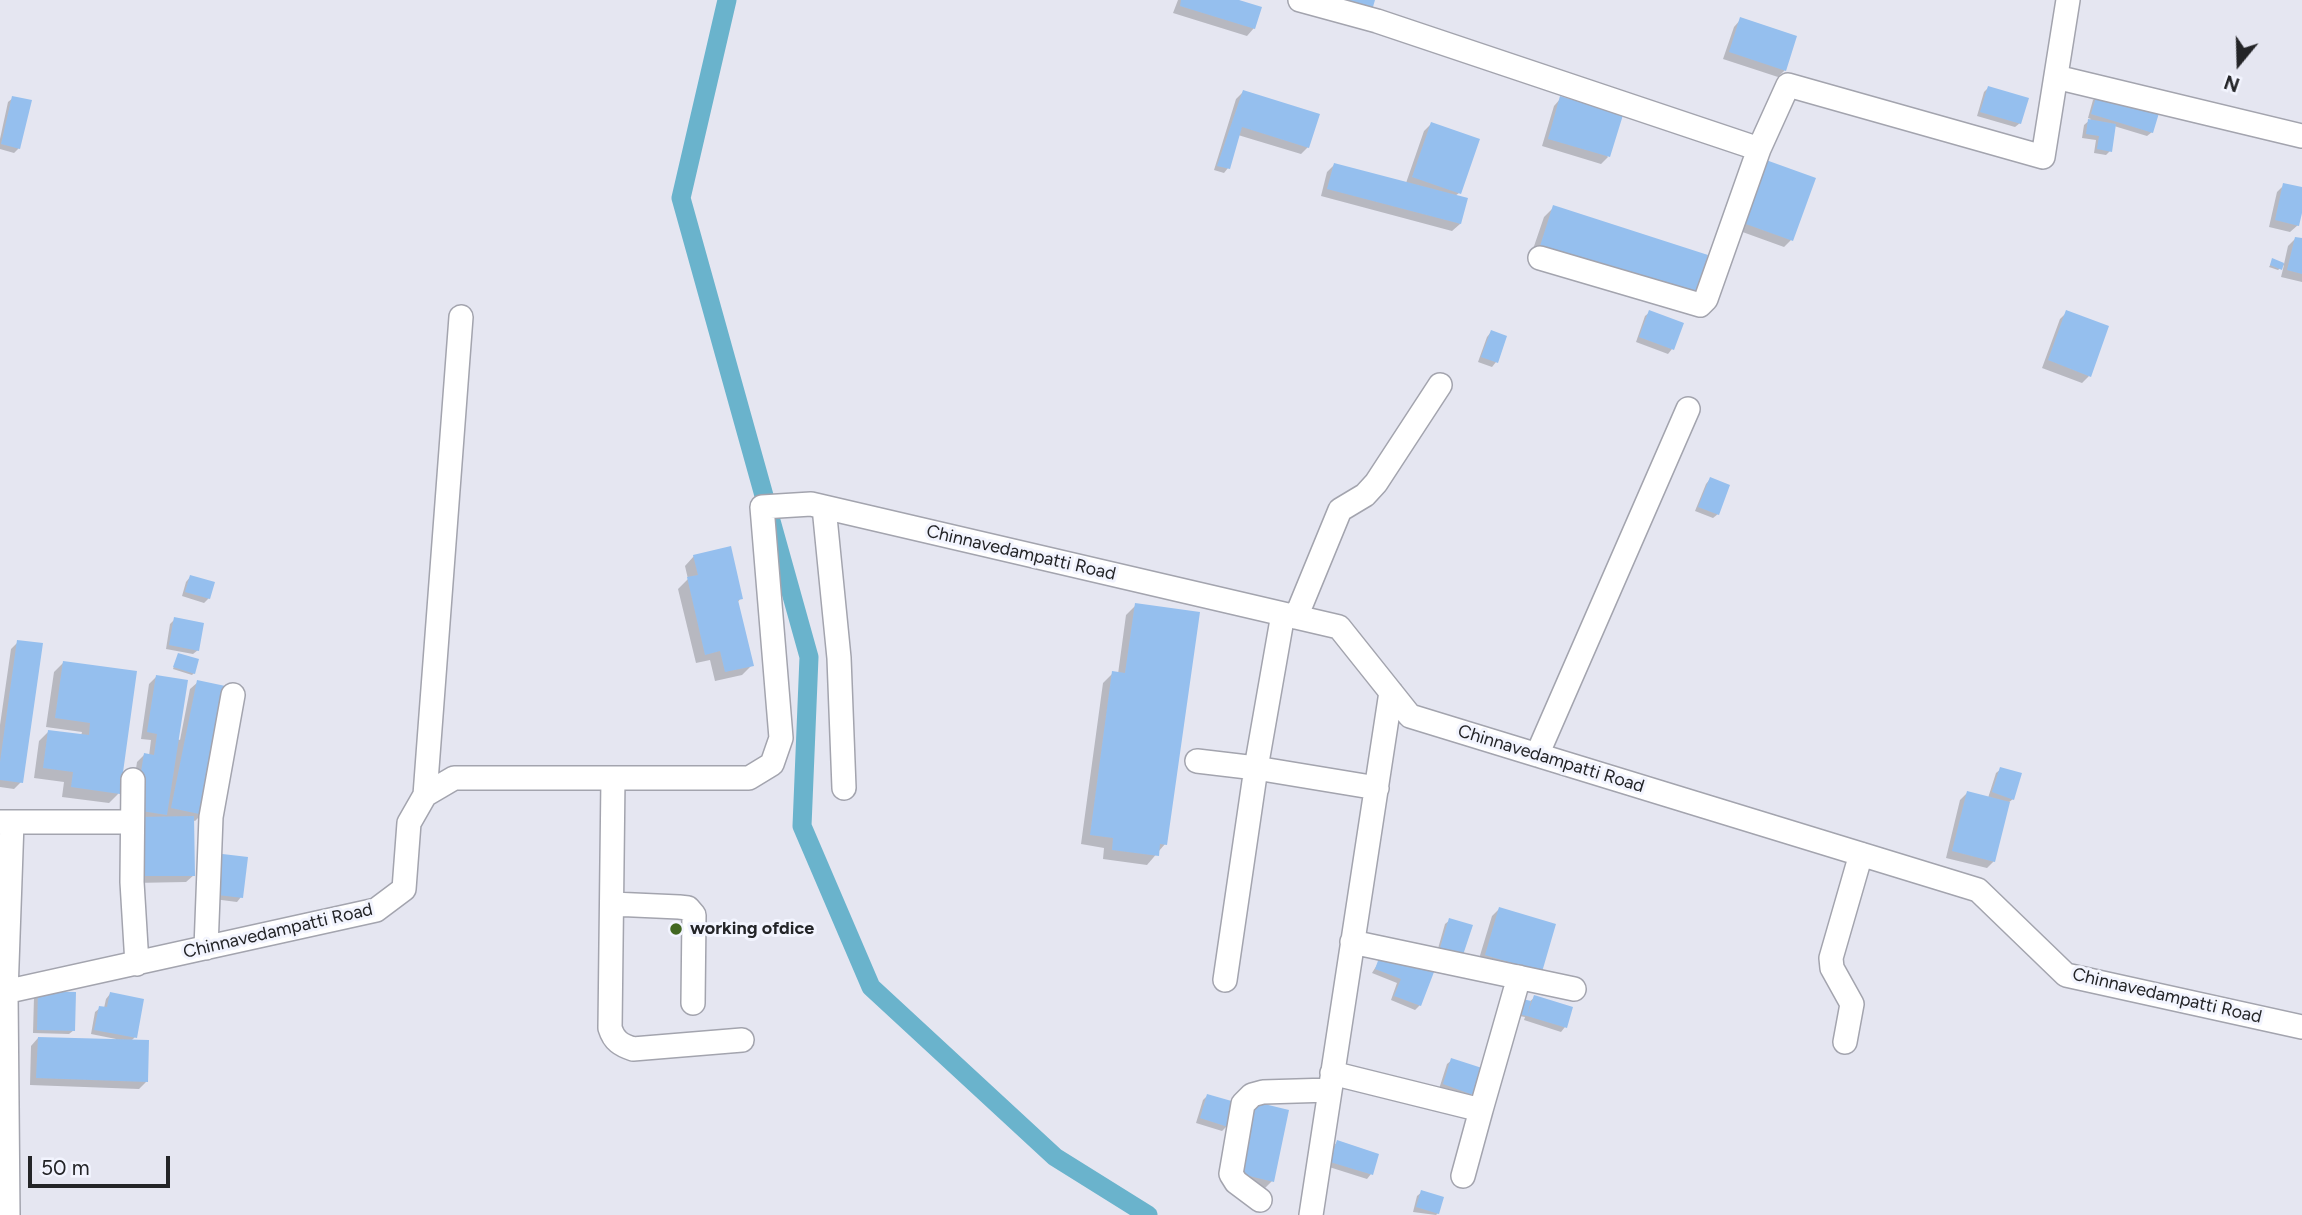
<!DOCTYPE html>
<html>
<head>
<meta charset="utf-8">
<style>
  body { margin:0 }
  #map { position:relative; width:2302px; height:1215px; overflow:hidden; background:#e5e6f1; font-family:Figtree,sans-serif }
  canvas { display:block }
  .north { position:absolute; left:2204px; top:28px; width:70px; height:70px; -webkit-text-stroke:5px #f2f4fe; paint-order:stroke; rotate:199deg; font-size:19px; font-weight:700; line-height:28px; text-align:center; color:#232427 }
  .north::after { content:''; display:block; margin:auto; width:24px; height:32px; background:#232427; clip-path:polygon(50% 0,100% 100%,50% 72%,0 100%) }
  .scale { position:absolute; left:28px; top:1156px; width:142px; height:32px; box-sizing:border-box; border:4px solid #232427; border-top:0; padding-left:9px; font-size:21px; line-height:24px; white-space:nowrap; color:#232427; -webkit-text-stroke:5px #f2f4fe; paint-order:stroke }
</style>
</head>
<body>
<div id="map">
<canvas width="2302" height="1215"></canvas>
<div class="north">N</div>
<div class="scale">50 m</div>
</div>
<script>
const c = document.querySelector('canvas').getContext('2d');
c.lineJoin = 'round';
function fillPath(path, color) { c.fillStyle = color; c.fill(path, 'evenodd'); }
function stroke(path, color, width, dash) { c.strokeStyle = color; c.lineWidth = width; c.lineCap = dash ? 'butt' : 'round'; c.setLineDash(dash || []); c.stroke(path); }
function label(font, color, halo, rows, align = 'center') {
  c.font = font + ' Figtree,sans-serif'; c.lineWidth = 6; c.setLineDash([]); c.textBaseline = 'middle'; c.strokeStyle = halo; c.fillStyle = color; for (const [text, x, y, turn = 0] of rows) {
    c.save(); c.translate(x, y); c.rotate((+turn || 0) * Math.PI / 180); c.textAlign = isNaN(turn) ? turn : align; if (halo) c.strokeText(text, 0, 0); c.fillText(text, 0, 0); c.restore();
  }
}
const shadow = new Path2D(`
  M1178,0H1233L1254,28L1247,36L1173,13Z
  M1741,19L1785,70L1778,77L1723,59L1734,27Z
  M1988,88L2020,123L2015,127L1977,116L1984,92Z
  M1243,92L1308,147L1301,154L1238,135L1228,168L1224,173L1214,170L1236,99Z
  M2098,96L2152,132L2147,136L2114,126L2110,151L2106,155L2094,153L2096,140L2082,138L2084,125L2091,119L2088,118L2093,100Z
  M13,98L19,148L14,153L0,149V139L8,102Z
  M1561,98L1608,157L1601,164L1542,146L1554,106Z
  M1431,124L1459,193L1455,196L1460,224L1452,231L1321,196L1327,172L1334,165L1406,183L1424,131Z
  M1767,162L1791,240L1784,247L1737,230Z
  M2284,185L2302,189V206L2298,225L2290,232L2269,227L2277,192Z
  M1554,207L1694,295L1531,255L1544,217Z
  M2296,238L2302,240V282L2281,277L2284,265L2278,270L2269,267L2273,260L2284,264L2288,246Z
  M1650,312L1672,349L1668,354L1636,342L1645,316Z
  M2067,312L2089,376L2082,383L2042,368L2060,319Z
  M1491,332L1505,337L1496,362L1492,367L1478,362L1487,337Z
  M1710,479L1718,514L1713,518L1695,511L1706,484Z
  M694,556L741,598L737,603L752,665L742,675L715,681L710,660L696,663L678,589L688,579L685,566Z
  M190,577L209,598L204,603L182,596L186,582Z
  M1136,605L1165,844L1147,865L1103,859L1104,848L1081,844L1103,683L1113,673L1118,674L1126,615Z
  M175,619L198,650L193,654L166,649L170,624Z
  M18,642L21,782L14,789L0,787V725L11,649Z
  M178,655L194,673L192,675L173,669Z
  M63,663L135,672L118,794L109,803L62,797L64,782L34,778L39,741L49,731L81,736L82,732L46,727L54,672Z
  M156,677L177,739L180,740L190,689L198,682L202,814L195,821L192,820L194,875L186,882L133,883L129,817L137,762L144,755L149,756L151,740L141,739L149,684Z
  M2001,769L2013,799L2008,803L1994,861L1987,868L1946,858L1960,800L1967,793L1988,798L1996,773Z
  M210,859L241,897L237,902L206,898Z
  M1499,909L1540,971L1478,962L1492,916Z
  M1450,920L1462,954L1437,952L1445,924Z
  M1380,960L1393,965L1398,960L1420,1005L1415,1010L1391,1000L1397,983L1372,973Z
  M38,992L74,1030L69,1034L33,1033L34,997Z
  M110,994L135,1037L131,1041L146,1082L139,1089L30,1085L31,1046L38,1038L116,1041V1039L91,1034L95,1012L100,1008H104L106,999Z
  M1535,997L1565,1027L1561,1032L1524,1020L1525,1017L1514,1015Z
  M1452,1060L1471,1094L1467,1098L1439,1089L1447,1064Z
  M1207,1096L1227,1126L1222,1131L1196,1123L1203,1100Z
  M1257,1104L1272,1181L1265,1188L1234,1181L1250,1111Z
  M1337,1142L1377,1155L1371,1174L1367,1179L1326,1166L1333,1147Z
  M1422,1192L1438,1213L1436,1215L1413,1212L1417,1196Z`);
const canal = new Path2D(`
  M727,0L681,198L809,657L802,826L871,987L1055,1157L1148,1215`);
const building = new Path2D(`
  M1181,0H1239L1262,7L1255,29L1180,6Z
  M1342,0H1375L1370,17Z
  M1740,17L1797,36L1786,71L1729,52Z
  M1988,86L2029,98L2021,124L1980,112Z
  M1243,90L1320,114L1309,148L1242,127L1230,169L1217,166Z
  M2097,94L2159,113L2153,133L2091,114Z
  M12,96L32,100L20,149L1,144Z
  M1560,96L1623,115L1610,157L1548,139Z
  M2088,119L2116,124L2112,152L2097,149L2099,136L2086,134Z
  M1431,122L1480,139L1461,194L1412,177Z
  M1766,160L1816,178L1793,241L1743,223Z
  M1334,163L1468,198L1461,224L1327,189Z
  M2283,183L2302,187V213L2299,226L2275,220Z
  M1553,205L1708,255L1695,296L1540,246Z
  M2295,237L2302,238V274L2287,270Z
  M2272,258L2284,263L2282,270L2270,265Z
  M1649,310L1684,323L1674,350L1639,337Z
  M2066,310L2109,326L2091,377L2048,360Z
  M1491,330L1507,336L1498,363L1481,357Z
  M1710,477L1730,485L1719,515L1698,507Z
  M731,546L743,599L738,600L754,666L725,672L720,651L705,655L687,577L698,575L693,555Z
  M190,575L215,582L210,599L185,592Z
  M1135,603L1200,612L1167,845L1160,844L1159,856L1112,850L1113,838L1090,835L1112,671L1125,673Z
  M174,617L204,623L199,651L169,645Z
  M17,640L43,643L23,783L0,780V762Z
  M178,653L199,659L195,674L173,667Z
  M63,661L137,671L120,794L71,787L73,772L43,768L48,730L89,735L90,723L55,718Z
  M156,675L188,680L167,815L135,810L144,753L154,755L157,734L147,732Z
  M197,680L230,687L204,815L171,808Z
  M2000,767L2022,773L2014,800L1992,792Z
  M1967,791L2010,802L1995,862L1952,851Z
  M194,816L195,876H140L138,817Z
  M214,853L248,857L243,898L209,894Z
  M1499,907L1556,924L1542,972L1485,955Z
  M1449,918L1473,925L1463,955L1440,948Z
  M1379,958L1395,964L1398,958L1434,972L1421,1006L1394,996L1401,979L1375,969Z
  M38,991L76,992L75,1031L37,1030Z
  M110,992L144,999L137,1038L94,1030L99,1006L107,1007Z
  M1534,995L1573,1007L1567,1028L1527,1016Z
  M1519,998L1531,1001L1527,1016L1514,1013Z
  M38,1037L149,1040L148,1082L36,1078Z
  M1451,1058L1482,1068L1473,1095L1443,1084Z
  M1207,1094L1235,1102L1228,1127L1200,1118Z
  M1256,1102L1289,1110L1274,1182L1241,1174Z
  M1337,1140L1379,1154L1373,1175L1330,1162Z
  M1421,1190L1444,1197L1439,1214L1416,1207Z`);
const minor = new Path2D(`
  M1300,0L1377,21L1759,149L1788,85L2043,157L2068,0
  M2056,77L2302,136
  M1540,258L1700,305L1706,299L1759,149
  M824,507L839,658L844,788
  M1283,614L1256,768L1377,788
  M1296,617L1340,510L1365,495L1376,483L1440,385
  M1537,755L1688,409
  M1197,761L1256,768L1225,980
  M613,778L610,1028C614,1041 621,1045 633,1049L742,1040
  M133,780L132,882L137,964
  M425,795L461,317
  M0,822H131
  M612,904L679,907L688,908L694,915L693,1003
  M1352,942L1574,989
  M206,948L211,817L233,695
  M0,993L376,910L404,889L409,823L425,795L454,778H749L772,764L781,738L762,507L811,504L1339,627L1410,716L1978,890L2066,975L2302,1027
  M1845,1042L1852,1004L1832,968L1831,958L1861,854
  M1332,1073L1481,1110L1519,977
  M1463,1176L1481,1110
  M1260,1200L1236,1182L1231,1174L1243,1104L1252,1095L1263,1092L1330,1090
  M8,1215L6,993L12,822
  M1311,1215L1391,692`);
const markers = [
  [676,929,7,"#416721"]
];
const streetNames = [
  ["Chinnavedampatti Road",1021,553,13],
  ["Chinnavedampatti Road",1551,759,17],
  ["Chinnavedampatti Road",278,931,-13],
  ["Chinnavedampatti Road",2167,996,13]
];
const poiNames = [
  ["working ofdice",690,929]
];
fillPath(shadow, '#0003');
stroke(canal, '#6ab3cc', 19);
fillPath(building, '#95bfee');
stroke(minor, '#a3a4ae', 26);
stroke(minor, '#fff', 23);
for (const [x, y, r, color] of markers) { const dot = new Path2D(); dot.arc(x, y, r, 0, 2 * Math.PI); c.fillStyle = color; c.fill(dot); stroke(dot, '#f2f4fe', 2.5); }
label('18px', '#232427', '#f2f4fe', streetNames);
label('bold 18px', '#232427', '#f2f4fe', poiNames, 'left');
</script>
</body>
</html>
